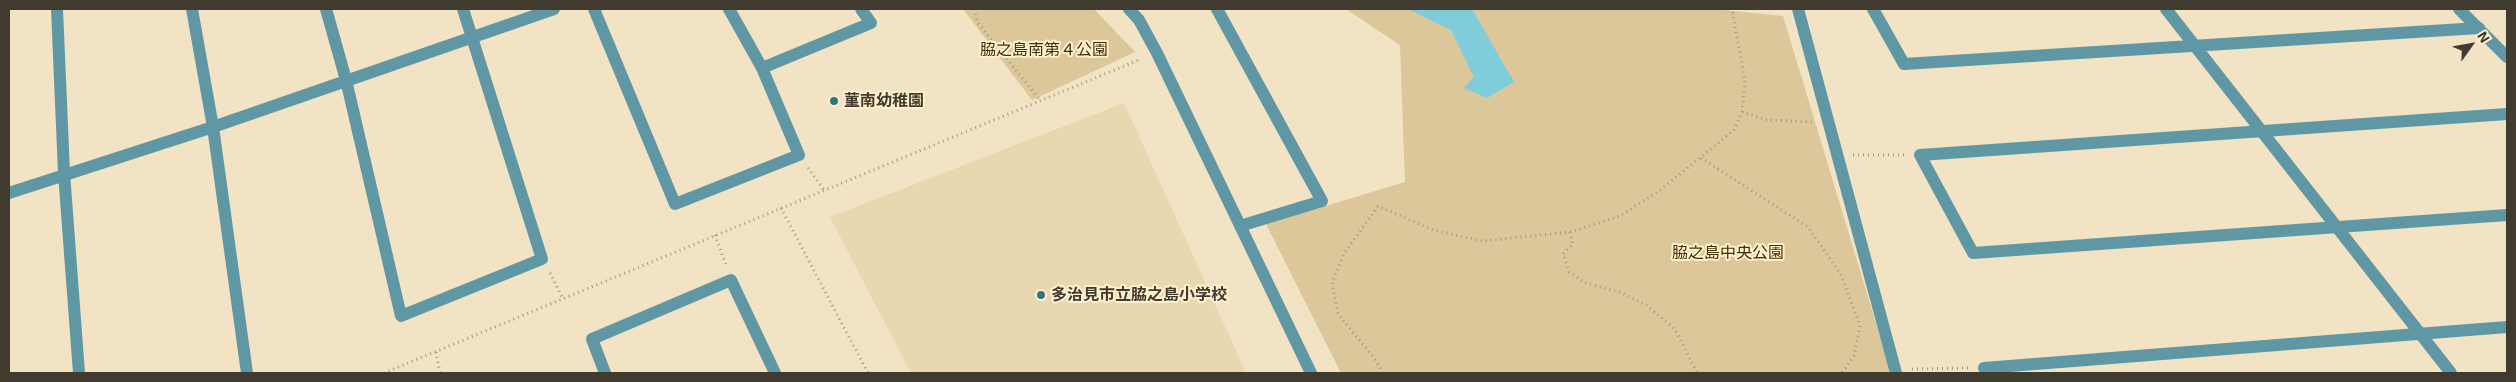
<!DOCTYPE html>
<html>
<head>
<meta charset="utf-8">
<style>
  body { margin:0 }
  #map { position:relative; width:2516px; height:382px; overflow:hidden; background:#f1e3c3; font-family:"Exo 2",sans-serif }
  canvas { display:block }
  .frame { position:absolute; inset:0; border:10px solid #403b2e; pointer-events:none }
  .north { position:absolute; left:2446px; top:20px; width:50px; height:50px; -webkit-text-stroke:4px #fff0d0; paint-order:stroke; rotate:58deg; font-size:14px; font-weight:700; line-height:20px; text-align:center; color:#403b2e }
  .north::after { content:''; display:block; margin:auto; width:18px; height:22px; background:#403b2e; clip-path:polygon(50% 0,100% 100%,50% 72%,0 100%) }
</style>
</head>
<body>
<div id="map">
<canvas width="2516" height="382"></canvas>
<div class="frame"></div>
<div class="north">N</div>
</div>
<script>
const c = document.querySelector('canvas').getContext('2d');
c.lineJoin = 'round';
function fillPath(path, color) { c.fillStyle = color; c.fill(path, 'evenodd'); }
function stroke(path, color, width, dash) { c.strokeStyle = color; c.lineWidth = width; c.lineCap = dash ? 'butt' : 'round'; c.setLineDash(dash || []); c.stroke(path); }
function label(font, color, halo, rows, align = 'center') {
  c.font = font + ' "Exo 2","Noto Sans JP",sans-serif'; c.lineWidth = 4; c.setLineDash([]); c.textBaseline = 'middle'; c.strokeStyle = halo; c.fillStyle = color; for (const [text, x, y, turn = 0] of rows) {
    c.save(); c.translate(x, y); c.rotate((+turn || 0) * Math.PI / 180); c.textAlign = isNaN(turn) ? turn : align; if (halo) c.strokeText(text, 0, 0); c.fillText(text, 0, 0); c.restore();
  }
}
const built = new Path2D(`
  M1124,103L1246,373H911L830,217Z`);
const green = new Path2D(`
  M963,9H1094L1135,52L1032,100Z
  M1346,9H1715L1783,16L1891,373H1341L1266,224L1405,182L1400,45Z`);
const water = new Path2D(`
  M1408,9H1472L1514,82L1487,98L1464,88L1474,77L1451,30Z`);
const path = new Path2D(`
  M974,9L978,23L1040,100
  M1742,112L1767,120L1813,122
  M1853,155H1904
  M1701,158L1808,227L1840,273L1860,325L1854,356L1842,373
  M808,168L824,190
  M781,208L868,373
  M1570,232L1573,244L1563,254L1569,272L1586,283L1622,293L1646,305L1675,329L1697,373
  M715,235L726,265
  M550,273L563,299
  M436,352L440,373
  M1912,369L1968,368
  M384,373L1141,59
  M1383,373L1374,358L1338,314L1332,282L1345,252L1378,206L1433,230L1482,241L1570,232L1620,216L1659,191L1734,130L1742,112L1745,81L1732,9`);
const minor = new Path2D(`
  M57,9L64,173L79,373
  M192,9L213,127L247,373
  M326,9L346,80L401,316L542,259L463,9
  M594,9L675,204L799,155L762,68L729,9
  M1129,9L1139,20L1157,53L1311,373
  M1217,9L1322,201L1240,226
  M1798,9L1896,373
  M1873,9L1904,64L2479,28
  M2166,9L2451,373
  M2459,9L2507,57
  M762,68L871,23L861,9
  M2507,114L1920,155L1973,253L2507,215
  M9,193L213,127L554,9
  M605,373L592,339L731,280L775,373
  M1987,373L1984,368L2507,327`);
const markers = [
  [834,101,5,"#2f7582"],
  [1041,295,5,"#2f7582"]
];
const parkNames = [
  ["脇之島南第４公園",1044,50],
  ["脇之島中央公園",1728,253]
];
const poiNames = [
  ["菫南幼稚園",844,101],
  ["多治見市立脇之島小学校",1051,295]
];
fillPath(built, '#e8d7af');
fillPath(green, '#dbc79a');
fillPath(water, '#7fccdb');
stroke(path, '#a29881', 3, [1, 4]);
stroke(minor, '#5f98a4', 12);
for (const [x, y, r, color] of markers) { const dot = new Path2D(); dot.arc(x, y, r, 0, 2 * Math.PI); c.fillStyle = color; c.fill(dot); stroke(dot, '#fff0d0', 2); }
label('16px', '#413000', '#fff0d0', parkNames);
label('bold 16px', '#403b2e', '#fff0d0', poiNames, 'left');
</script>
</body>
</html>
